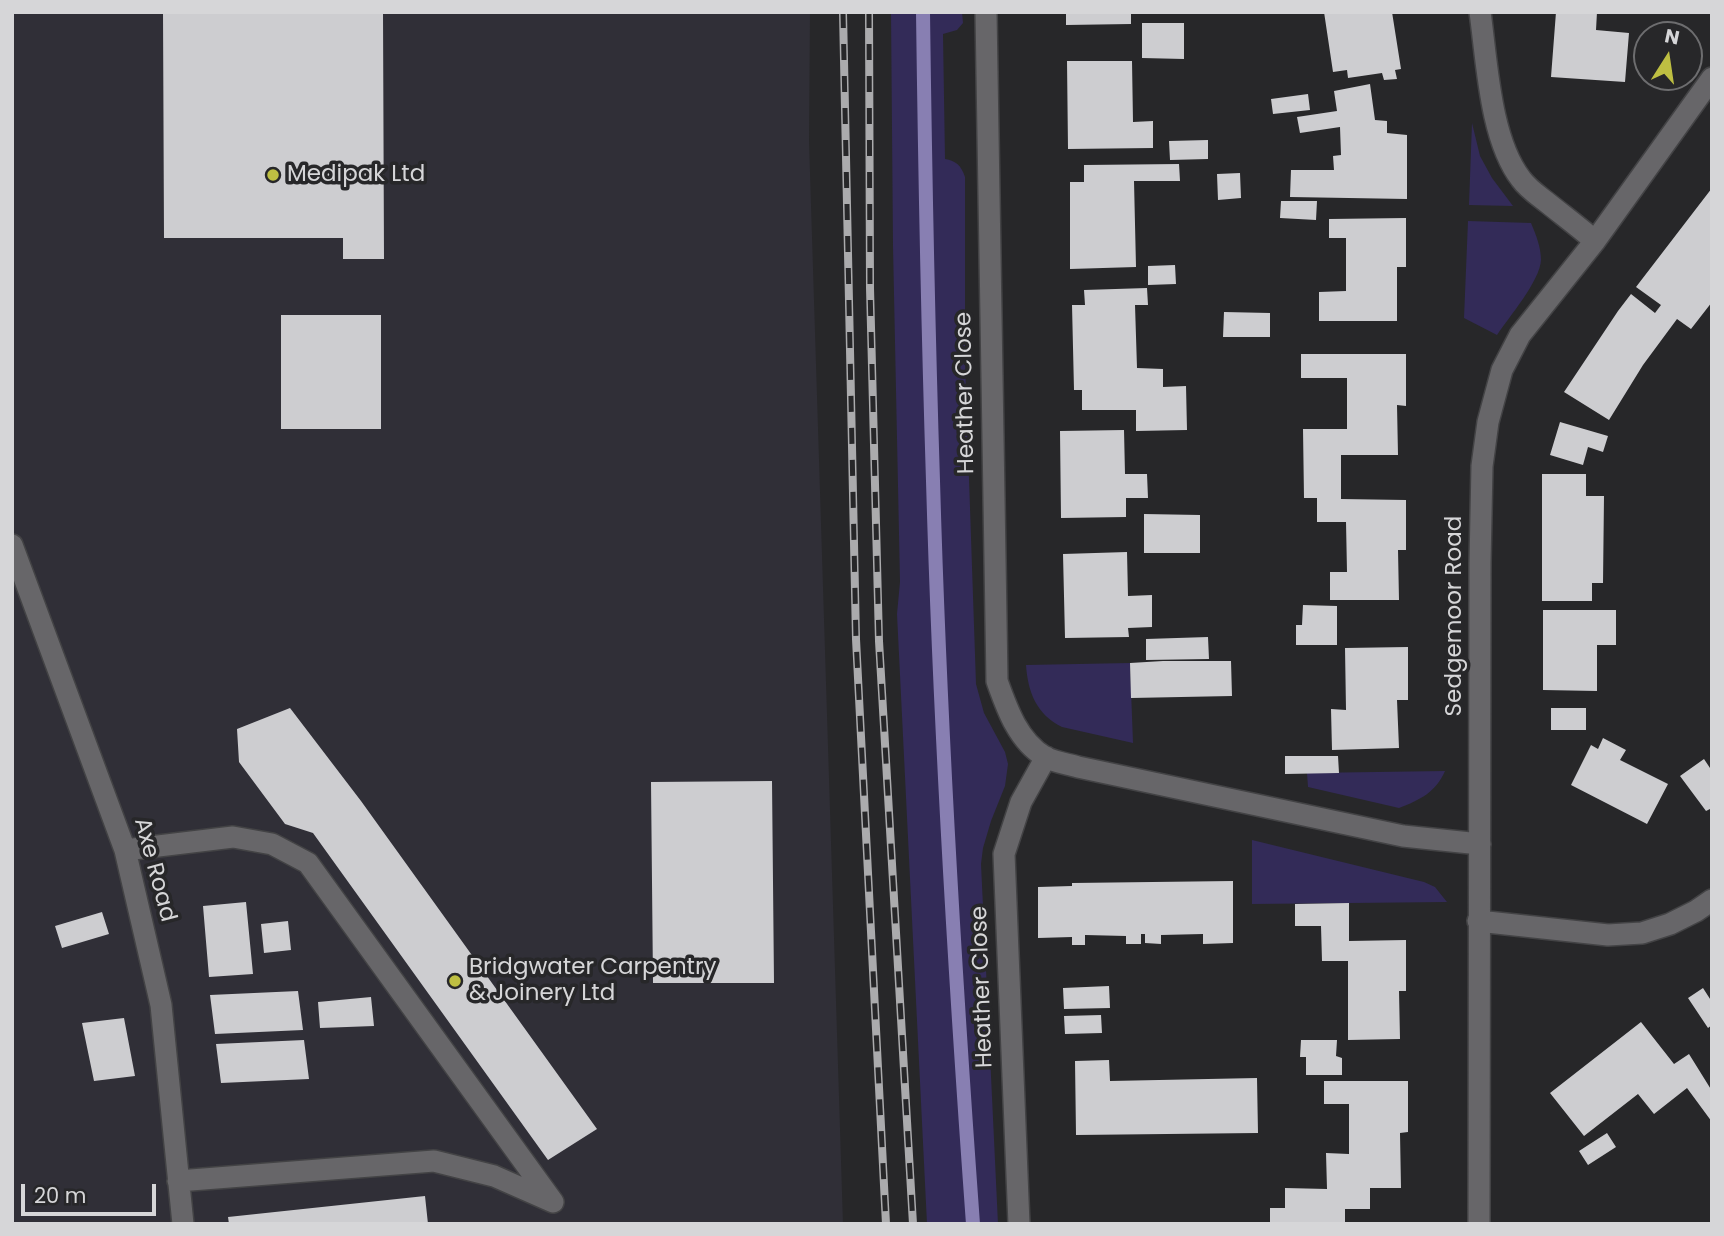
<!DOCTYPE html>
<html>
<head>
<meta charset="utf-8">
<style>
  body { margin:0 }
  #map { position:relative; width:1724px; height:1236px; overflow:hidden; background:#272729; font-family:Poppins,sans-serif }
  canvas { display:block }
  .frame { position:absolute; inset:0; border:14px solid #d6d6d8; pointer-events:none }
  .north { position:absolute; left:1633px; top:21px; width:70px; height:70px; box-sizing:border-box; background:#272729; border:2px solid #6d6d6f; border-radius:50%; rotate:12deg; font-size:19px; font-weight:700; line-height:28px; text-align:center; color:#d6d6d8 }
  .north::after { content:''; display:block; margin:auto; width:24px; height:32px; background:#bebf42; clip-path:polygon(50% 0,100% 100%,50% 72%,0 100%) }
  .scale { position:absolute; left:21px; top:1184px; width:135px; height:32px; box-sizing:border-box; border:4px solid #d6d6d8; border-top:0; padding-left:9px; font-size:21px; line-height:24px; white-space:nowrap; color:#d6d6d8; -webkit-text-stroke:5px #272729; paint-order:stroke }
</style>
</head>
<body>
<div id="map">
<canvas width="1724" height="1236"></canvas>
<div class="frame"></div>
<div class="north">N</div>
<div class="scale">20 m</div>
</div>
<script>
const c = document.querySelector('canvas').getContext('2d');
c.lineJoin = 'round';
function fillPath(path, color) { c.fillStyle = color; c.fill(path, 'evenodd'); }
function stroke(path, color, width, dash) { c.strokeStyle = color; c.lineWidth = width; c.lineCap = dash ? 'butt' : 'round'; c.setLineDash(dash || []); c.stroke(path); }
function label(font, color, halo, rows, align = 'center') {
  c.font = font + ' Poppins,sans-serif'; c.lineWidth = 7; c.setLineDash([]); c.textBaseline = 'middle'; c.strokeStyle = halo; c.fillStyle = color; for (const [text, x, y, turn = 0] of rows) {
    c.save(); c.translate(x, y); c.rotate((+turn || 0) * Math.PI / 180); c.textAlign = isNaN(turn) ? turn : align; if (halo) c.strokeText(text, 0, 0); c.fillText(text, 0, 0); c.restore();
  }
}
const built = new Path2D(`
  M12,12H810L809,141L843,1224H12Z`);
const green = new Path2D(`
  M891,12H962L963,23L957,30L943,34L945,159C956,161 961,165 965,177V361L976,684L984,713L1005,752L1008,764L1005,786L991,821L983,848L981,864L998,1224H927L897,614L900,582L893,246Z
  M1472,123L1480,156L1492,178L1513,206L1469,205Z
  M1468,221L1531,223C1536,235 1541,247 1541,260C1540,281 1509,317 1497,335L1464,318Z
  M1130,663L1133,743L1062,727C1036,714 1028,692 1026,665Z
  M1445,771C1436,792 1420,800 1399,808L1308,787L1307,773Z
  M1252,840L1424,882L1435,887L1447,902L1252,904Z`);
const stream = new Path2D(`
  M923,12C925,169 928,325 933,481C940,729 955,977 973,1224`);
const building = new Path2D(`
  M163,12H383L384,259H343V238H164Z
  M1066,12H1131V24L1066,25Z
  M1324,12H1392L1401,69L1395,70L1397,79L1384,80L1382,73L1348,78L1347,70L1333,72Z
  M1556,12H1597L1596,30L1629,33L1625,82L1551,77Z
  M1142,23H1184V59L1142,58Z
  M1067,61H1132L1133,122L1153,121V148L1068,149Z
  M1370,84L1375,120L1387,121V133L1407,135V199L1290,197L1291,170H1334L1333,156L1341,155L1340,127L1300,133L1297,117L1337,111L1334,91Z
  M1308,94L1310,110L1273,114L1271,99Z
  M1208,140V159L1170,160L1169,141Z
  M1179,164L1180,181H1134L1136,267L1070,269V182H1084V165Z
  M1240,173L1241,198L1218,200L1217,174Z
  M1712,188V302L1691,329L1677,319L1643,365L1609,420L1564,392L1618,311L1631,294L1655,313L1661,305L1636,287Z
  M1281,201H1317L1316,220L1280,218Z
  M1406,218V267H1397V321H1319V292L1346,291V238H1329V219Z
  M1175,265L1176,284L1148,285V266Z
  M1147,288L1148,305H1135L1137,368L1163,369V387L1186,386L1187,430L1136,431V410H1082V390H1074L1072,305H1085L1084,290Z
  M1224,312L1270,313V337H1223Z
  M281,315H381V429H281Z
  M1301,354H1406V406L1397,405L1398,455H1341V499L1406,500V550H1398L1399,600H1330V572H1347L1346,522H1317V498H1304L1303,429H1347V378H1301Z
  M1560,422L1608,436L1603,452L1588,447L1583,465L1550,455Z
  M1124,430L1125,474H1147L1148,498H1126V517L1061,518L1060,431Z
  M1542,474H1586V496H1604L1603,583H1592V601H1542Z
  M1144,514L1200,515V553H1144Z
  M1127,552L1128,596L1152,595V627L1128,628L1129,637L1065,638L1063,554Z
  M1303,605L1337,606V645H1296V625H1302Z
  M1543,610H1616V645H1597V691L1543,690Z
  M1208,637L1209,659L1146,660V639Z
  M1408,647V700H1397L1399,748L1332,750L1331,709L1346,710L1345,648Z
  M1163,661H1231L1232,696L1131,698L1130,663Z
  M290,708L361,801L597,1129L548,1160L313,833L285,824L239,762L237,729Z
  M1551,708H1586V730H1551Z
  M1603,738L1626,750L1620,760L1668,784L1647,824L1571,785L1591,745L1598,749Z
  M1285,756H1338L1339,773L1285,774Z
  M1704,759L1712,771V808L1706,811L1680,776Z
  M772,781L774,983H653L651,782Z
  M1233,881V943L1203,944V934L1161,935V944L1145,943V934H1141V944H1126V936L1085,935V945H1072V937L1038,938V887L1072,886V883Z
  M246,902L253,974L209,977L203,906Z
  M1349,903V941L1406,940V991H1399L1400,1039L1348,1040V961H1322L1321,926H1295V904Z
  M102,912L109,934L62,948L55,926Z
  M288,921L291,950L264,953L261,924Z
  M1109,986L1110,1008L1064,1009L1063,988Z
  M1703,988L1712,1002V1025L1708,1028L1688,998Z
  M298,991L303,1030L215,1034L210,995Z
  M371,997L374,1026L320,1028L318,1002Z
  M1101,1015L1102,1033L1065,1034L1064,1016Z
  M124,1018L135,1076L94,1081L82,1023Z
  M1641,1022L1674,1064L1689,1054L1712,1091V1122L1687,1088L1654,1114L1638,1094L1584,1136L1550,1093Z
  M304,1040L309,1079L221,1083L216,1044Z
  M1301,1040H1337L1336,1056L1342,1058V1075H1306V1057H1300Z
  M1109,1060L1110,1081L1257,1078L1258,1133L1076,1135L1075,1061Z
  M1324,1081H1408V1132L1400,1133L1401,1188H1370V1209H1345V1224H1270V1208H1285V1188L1327,1189L1326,1153L1349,1154V1104H1324Z
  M1607,1133L1616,1147L1588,1165L1579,1151Z
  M425,1196L428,1224H229L228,1217Z`);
const street = new Path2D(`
  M986,12L997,681C1007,709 1018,741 1045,757C1054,762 1068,764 1078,767L1403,836L1480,844
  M1480,12C1487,62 1490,139 1521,179C1528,189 1539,196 1549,204C1564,216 1580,228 1595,241
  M12,545L125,850L161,1005L183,1224
  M125,850L233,837L272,844L308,863L553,1202
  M1478,921L1608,935L1642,933L1670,924L1696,911L1712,900
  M178,1181L434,1161L494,1176L553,1202
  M1019,1224L1004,854L1021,802L1046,757
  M1479,1224L1480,563L1482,466L1488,422L1502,370L1520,335L1595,241L1712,78`);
const rail = new Path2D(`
  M843,12L856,639L886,1224
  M869,12L870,288L879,641L913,1224`);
const markers = [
  [273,175,7,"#bebf42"],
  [455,981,7,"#bebf42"]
];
const poiNames = [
  ["Medipak Ltd",287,175],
  ["Bridgwater Carpentry",469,968],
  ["& Joinery Ltd",469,994]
];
const streetNames = [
  ["Heather Close",966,393,-91],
  ["Sedgemoor Road",1455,616,-90],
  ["Axe Road",154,870,75],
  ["Heather Close",983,987,-92]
];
fillPath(built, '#302f37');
fillPath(green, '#332b58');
stroke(stream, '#887fb2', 14);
fillPath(building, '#cdcdd0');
stroke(street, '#434345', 24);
stroke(street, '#676669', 21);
stroke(rail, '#ababad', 8);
stroke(rail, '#272729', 5, [16]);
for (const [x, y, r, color] of markers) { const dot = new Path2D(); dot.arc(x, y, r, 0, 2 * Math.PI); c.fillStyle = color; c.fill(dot); stroke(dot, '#272729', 2.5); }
label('23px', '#d6d6d8', '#272729', poiNames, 'left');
label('23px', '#d6d6d8', '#272729', streetNames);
</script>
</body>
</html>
